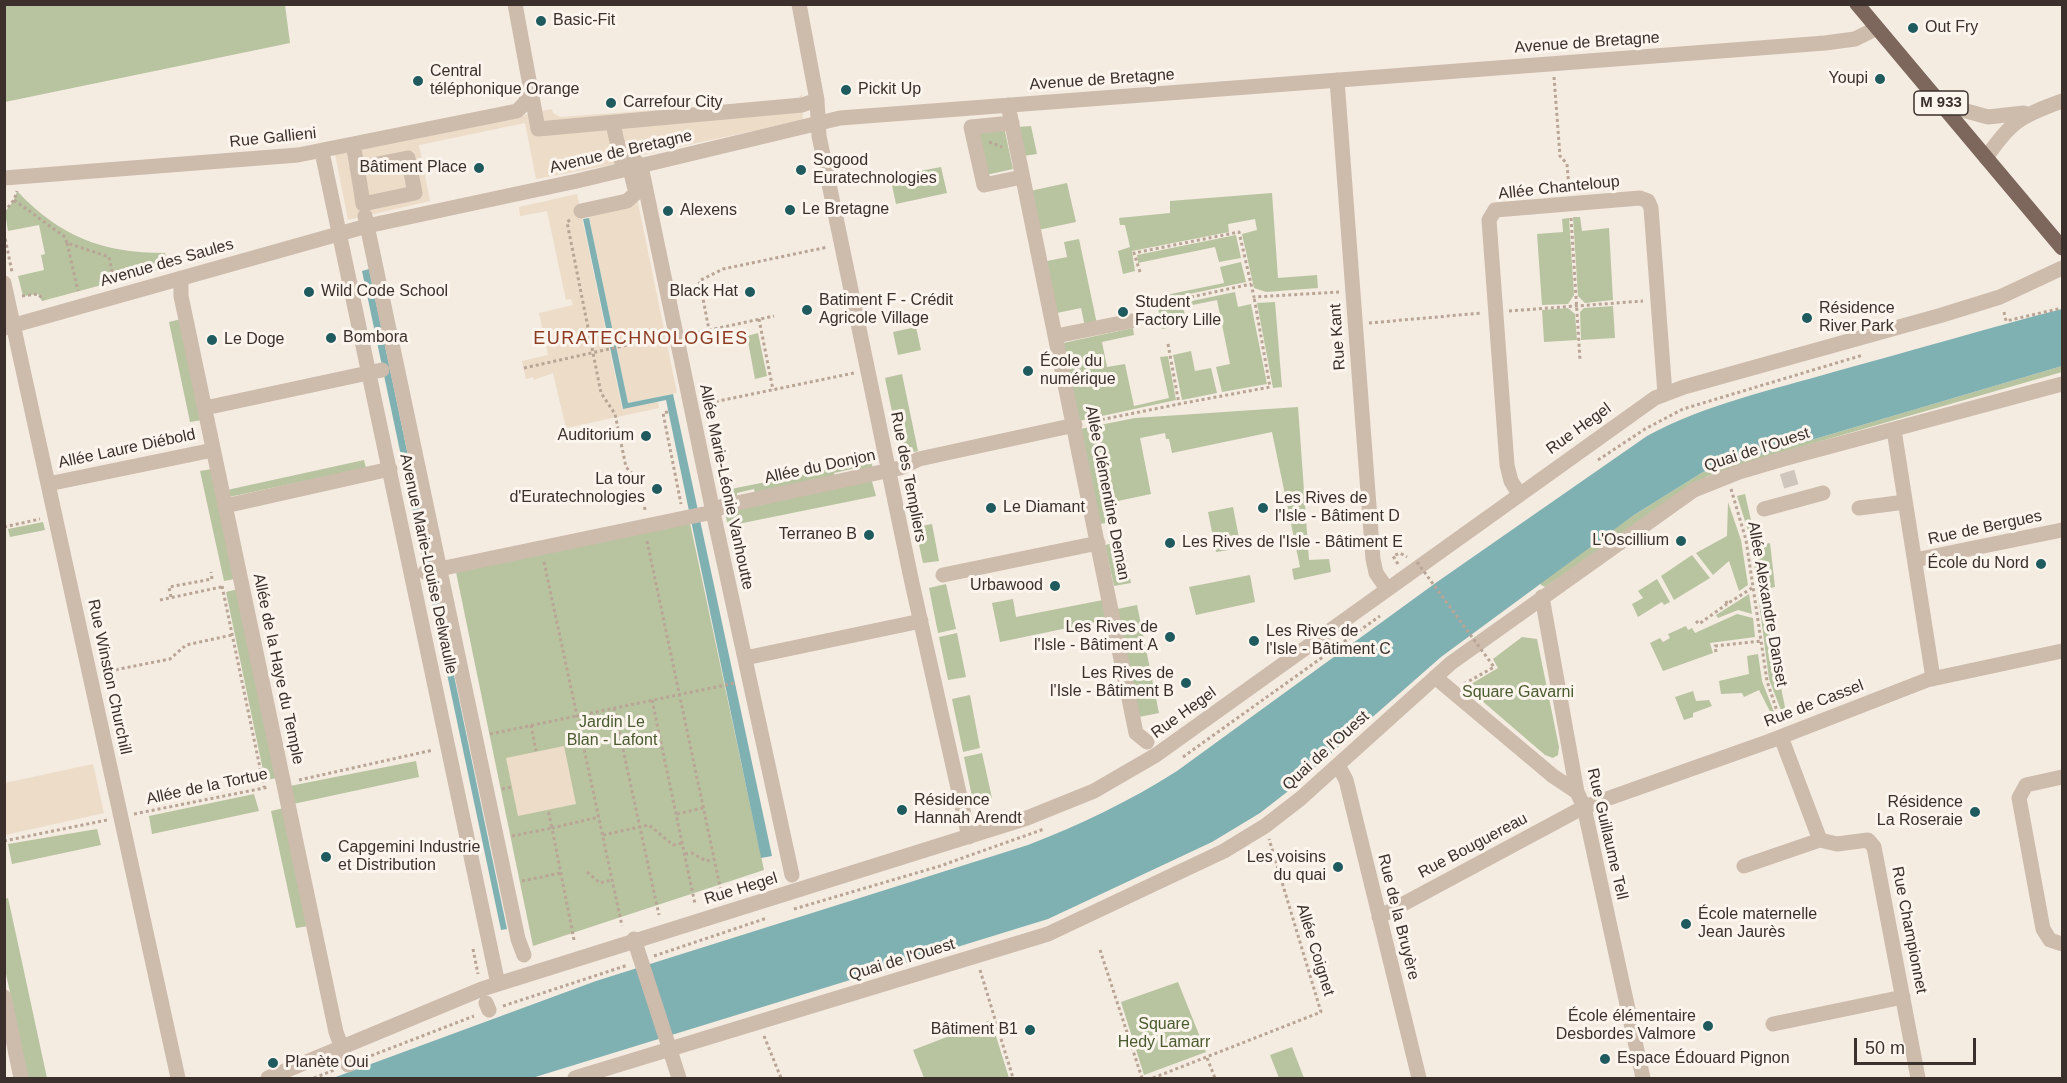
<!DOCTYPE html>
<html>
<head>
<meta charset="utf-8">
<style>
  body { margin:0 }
  #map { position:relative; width:2067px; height:1083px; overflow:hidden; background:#f4ebe1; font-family:Helvetica,sans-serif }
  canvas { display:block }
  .frame { position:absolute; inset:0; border:6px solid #3b302b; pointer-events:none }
  .scale { position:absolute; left:1854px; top:1038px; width:122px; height:27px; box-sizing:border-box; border:3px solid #3b302b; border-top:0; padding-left:8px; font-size:18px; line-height:21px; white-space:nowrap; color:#3b302b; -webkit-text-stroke:4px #fbf5ee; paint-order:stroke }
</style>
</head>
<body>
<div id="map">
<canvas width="2067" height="1083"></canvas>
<div class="frame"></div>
<div class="scale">50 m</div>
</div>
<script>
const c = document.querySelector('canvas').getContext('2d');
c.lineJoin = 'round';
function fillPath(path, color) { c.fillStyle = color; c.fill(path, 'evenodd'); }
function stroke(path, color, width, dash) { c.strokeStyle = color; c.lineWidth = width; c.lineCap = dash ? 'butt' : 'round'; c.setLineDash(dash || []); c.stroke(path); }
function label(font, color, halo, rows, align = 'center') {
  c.font = font + ' Helvetica,sans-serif'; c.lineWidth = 6; c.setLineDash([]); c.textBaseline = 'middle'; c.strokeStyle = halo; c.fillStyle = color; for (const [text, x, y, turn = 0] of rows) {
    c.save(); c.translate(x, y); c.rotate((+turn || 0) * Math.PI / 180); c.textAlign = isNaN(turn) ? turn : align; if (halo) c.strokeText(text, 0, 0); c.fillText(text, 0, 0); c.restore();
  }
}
const green = new Path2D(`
  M4,5H285L290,43L5,102Z
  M1031,126L1037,154L1023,156L1017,127Z
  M1004,127L1013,169L986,175L977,131Z
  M941,167L947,193L896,204L891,181H895L894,176Z
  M1067,183L1076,222L1038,230L1030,191Z
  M17,191C60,237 103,253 165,253L169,267L42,301L38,294L23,296L18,276L44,270L41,255L45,254L39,225L8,231L5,212L14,200Z
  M1272,193L1278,278L1317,275L1318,288L1266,292L1254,288L1242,234L1257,230L1255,219L1228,224L1229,232L1132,251L1135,271L1123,274L1118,251L1130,247L1125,225H1120L1119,218L1170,213V201Z
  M1573,217H1580L1582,231L1609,228L1613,300L1585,303L1578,296Z
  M1569,218L1574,295L1568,304L1542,305L1537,234L1563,232L1562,219Z
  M1236,235L1241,258L1219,262L1215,247L1138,263L1137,255Z
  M1079,239L1097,324L1085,327L1081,308L1057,313L1047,261L1067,257L1064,242Z
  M1241,262L1246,282L1156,301V297L1224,283L1220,267Z
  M1235,292L1238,307L1251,304L1267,384L1222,392L1216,367L1230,364L1217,300L1183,307L1187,324L1162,329L1158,308Z
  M1275,302L1282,387L1273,388L1257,303Z
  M1613,306L1615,338L1581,340L1580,312L1584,308Z
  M1568,308L1575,314L1577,340L1544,342L1542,310Z
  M181,319L202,420L190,422L169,322Z
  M916,327L921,350L898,355L893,332Z
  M1133,328L1134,335L1102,342L1107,367L1125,364L1134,406L1169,398L1160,357L1168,356L1176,400L1079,421L1063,343Z
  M758,333L767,376L755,379L747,336Z
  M1191,351L1195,371L1211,368L1217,393L1182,400L1173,355Z
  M2062,366V372L1769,456L1708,476L1545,587L1541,585L1540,582L1634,515L1703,472Z
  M902,374L918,451L901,455L885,378Z
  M1298,407L1309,560L1329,559L1331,572L1294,580L1292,569L1300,567L1272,432L1172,453L1169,439H1166L1165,433L1140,438L1151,494L1113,502L1117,521L1100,524L1080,429L1135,418Z
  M364,460L366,468L229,497L227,490Z
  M871,461L873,469L857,472L856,468L834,473L835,477L755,493L754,489L737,493V497L722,499L721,491Z
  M212,469L235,579L224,581L200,471Z
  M871,478L876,496L728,526L724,508Z
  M1745,494L1757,546L1770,543L1775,587L1761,590L1787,717L1784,718L1769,679L1751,540L1737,496Z
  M1728,502L1741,540L1748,585L1739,591L1729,561L1713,575L1696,553L1727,536Z
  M1233,507L1241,548L1216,552L1208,512Z
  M43,522L45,530L10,537L8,529Z
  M690,523L764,870L533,946L456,572Z
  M932,524L939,561L923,563L915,527Z
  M1123,541L1131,583L1114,586L1105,545Z
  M1692,555L1710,578L1674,600L1661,576Z
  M1250,575L1255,602L1196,615L1189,587Z
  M1657,579L1670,602L1664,605L1662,602L1638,617L1632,604L1643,598L1638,591Z
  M946,584L956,629L938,633L929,588Z
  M238,589L278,778L265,780L226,592Z
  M1749,594L1752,614L1738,610L1718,618L1716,615Z
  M1013,599L1016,617L1103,600L1111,619L1000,642L992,603Z
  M1137,605L1159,713L1139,717L1117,609Z
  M1737,614L1753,618L1755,637L1710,643L1713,653L1663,671L1650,643L1660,638L1663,642L1670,638L1668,634L1686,626L1688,630L1692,628L1695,633Z
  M957,633L966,677L948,680L939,637Z
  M1522,637L1537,639L1559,747L1558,755L1553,758L1545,755L1466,687L1498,668L1493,659Z
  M1758,654L1762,681L1777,720L1775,721L1759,690L1744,697L1742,693L1721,694L1719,681L1749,674L1747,656Z
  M1693,691L1696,701L1709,700L1712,706L1693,713V717L1684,720L1675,697Z
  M970,695L980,748L963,752L952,699Z
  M982,753L992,798L973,802L964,757Z
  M416,761L419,777L293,804L290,786Z
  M254,794L259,811L152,834L149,816Z
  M284,808L309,926L296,928L271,811Z
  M97,829L101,845L12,864L8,844Z
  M8,898L12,916L47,1078H28L5,969L4,899Z
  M1178,982L1206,1052L1144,1075L1121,1002Z
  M991,1020L1009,1078H924L913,1050Z
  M1292,1047L1304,1078H1279L1270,1055Z`);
const plaza = new Path2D(`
  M802,94L803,120L637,156V160L536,179L525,123L419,145L430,201L348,220L335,154L552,109L553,113L560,117L797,100Z
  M636,193L677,393L628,403L586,203Z
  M577,194L622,408L658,401L659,408L566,428L553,373L534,380L533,377L526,379L522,361L548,355L539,313L573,305L571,299L566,300L547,211L520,216L519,207Z
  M564,746L576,804L518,816L506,758Z
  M93,764L104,813L5,835V783Z`);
const water = new Path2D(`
  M589,218L628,403L673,394L772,856L761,858L666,400L623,409L583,219Z
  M369,269L507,929L501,930L362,271Z
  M2062,309V366L1703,472L1634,515L1441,657L1287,792L1260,813L1212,842L1048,919L532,1078H333L596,981L1028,845C1080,825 1130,801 1177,771L1437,582L1647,436C1706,404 1772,390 1837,371C1912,351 1987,328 2062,309Z`);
const minorTunnel = new Path2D(`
  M1787,472L1793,492`);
const path = new Path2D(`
  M1554,77L1560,156L1567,164L1569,188
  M989,142L1002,147
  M14,200L65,237L67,243L109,257L114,282
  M4,212L14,200L17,191
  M1571,218L1580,360
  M570,220L567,222L601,393L615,414L626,467L639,481
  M4,233L12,272
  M67,243L78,291
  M1140,272L1134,253L1239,232L1254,297L1339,292
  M701,288L709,330
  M681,292L701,288L699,281L723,269L828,247
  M22,296L38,294L44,300
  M1150,306L1251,284
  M1509,311L1643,301
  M2004,312L2006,321L2062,308
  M759,319L773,390
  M1369,323L1482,313
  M691,334L774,316
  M1168,344L1179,404L1270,387L1254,297
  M524,368L663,337
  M704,404L854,373
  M668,412L663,413L681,504
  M1090,422L1179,404
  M1598,460L1645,429L1683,409L1863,355
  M1731,489L1746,540L1767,681L1781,723
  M644,501L645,511
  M4,527L40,519
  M647,541L722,896
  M544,562L622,926
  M1398,564L1393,556L1400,553L1407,557
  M222,586L264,787
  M171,597L169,587L212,579L211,572
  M160,600L221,587
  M1726,601L1727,604L1752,588
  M1696,621L1699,624L1727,604
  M1716,652L1715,646L1761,641
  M104,672L170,659L186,645L232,635
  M1464,684L1494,667
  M652,700L695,904
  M614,708L659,915
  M531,725L536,751
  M490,734L735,683
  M1183,757L1380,616
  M299,780L433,750
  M502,789L512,787
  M134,814L269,787
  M677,814L703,808
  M603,835L649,825L673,845L683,843
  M512,836L552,828L548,810
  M4,841L107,820
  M685,854L692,853L706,861L714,859
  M587,872L600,883L612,880
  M522,881L561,873
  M794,909L940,866L1044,829
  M574,940L552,828L599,817
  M473,949L478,974
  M1100,950L1142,1078
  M654,956L767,918
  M980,970L1013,1078
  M503,1006L628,965
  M764,1036L781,1078
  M1207,1058L1215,1078
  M360,1060L474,1016
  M314,1078L334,1070
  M1153,1078L1321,1012L1269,839`);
const minor = new Path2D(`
  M515,4L538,129L802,105L817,100
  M799,4L817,100L819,136L912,583L969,837
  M1337,80L1373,559L1376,573L1387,589
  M1941,104L1988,117L2024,113
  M1008,105L1136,733L1147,742
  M1012,123L971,127L984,185L1022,177
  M613,124L622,163L634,160L641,166L713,512L792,875
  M353,145C357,164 360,184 363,204L415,193L408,158L357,168
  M322,152L498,984
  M1986,158C2011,121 2021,116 2062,101
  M4,178L298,155L517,111L525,103L530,90
  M581,211L627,201L636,193L630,169
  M365,216L518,939L524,955
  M181,278V296L336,1032L348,1065
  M4,283L178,1078
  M4,328L367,226L577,181L840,118L1825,43L1855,39L1877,28
  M1056,336L1131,321
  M205,408L382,370
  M1894,430L1933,678
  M48,484L213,450
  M1519,494L1511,481L1507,465L1489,220L1495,210L1640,198L1648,201L1651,208L1665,394
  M225,506L390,469
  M1859,508L1905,502
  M1764,509L1823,493
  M1915,560L2062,530
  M425,572L713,512L723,506L900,468L919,459L1075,425
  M943,575L1098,543
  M1542,597L1577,792L1584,807L1643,1078
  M745,658L921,621
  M1435,677L1553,776L1577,792
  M1781,737L1820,840L1837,844L1868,840L1874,847L1918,1078
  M1338,765L1346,780L1419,1078
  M2062,777L2026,785L2019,798L2043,929L2050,940L2062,944
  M1744,866L1820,840
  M1379,917L1584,807L1770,741L1927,680L2062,651
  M634,939L679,1078
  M4,997L21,1078
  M486,1003L489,1010
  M1773,1024L1903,997
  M268,1078L482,989L1027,818L1094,791L1156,755L1655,398L1684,387L1942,315L2000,297L2062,268
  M575,1078L1048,934L1224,851L1265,826L1300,799L1451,663L1694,490L1739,472L1783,459L2062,384`);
const major = new Path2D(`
  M1857,4L2062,248`);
const pathBridge = new Path2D(`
  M1417,562L1494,667`);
const markers = [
  [541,21,6,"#1f5a5e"],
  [1913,28,6,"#1f5a5e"],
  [1880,79,6,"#1f5a5e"],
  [418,81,6,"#1f5a5e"],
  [846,90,6,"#1f5a5e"],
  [611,103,6,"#1f5a5e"],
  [479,168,6,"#1f5a5e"],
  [801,170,6,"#1f5a5e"],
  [790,210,6,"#1f5a5e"],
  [668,211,6,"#1f5a5e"],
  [309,292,6,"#1f5a5e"],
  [750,292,6,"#1f5a5e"],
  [807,310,6,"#1f5a5e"],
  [1123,312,6,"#1f5a5e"],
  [1807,318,6,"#1f5a5e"],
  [331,338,6,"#1f5a5e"],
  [212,340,6,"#1f5a5e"],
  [1028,371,6,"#1f5a5e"],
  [646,436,6,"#1f5a5e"],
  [657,489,6,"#1f5a5e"],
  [991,508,6,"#1f5a5e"],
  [1263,508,6,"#1f5a5e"],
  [869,535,6,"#1f5a5e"],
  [1681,541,6,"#1f5a5e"],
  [1170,543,6,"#1f5a5e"],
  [2041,564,6,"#1f5a5e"],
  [1055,586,6,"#1f5a5e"],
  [1170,637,6,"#1f5a5e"],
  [1254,641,6,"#1f5a5e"],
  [1186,683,6,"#1f5a5e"],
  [902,810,6,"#1f5a5e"],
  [1975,812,6,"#1f5a5e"],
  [326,857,6,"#1f5a5e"],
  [1338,867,6,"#1f5a5e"],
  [1686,924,6,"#1f5a5e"],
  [1708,1026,6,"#1f5a5e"],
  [1030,1030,6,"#1f5a5e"],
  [1605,1059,6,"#1f5a5e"],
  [273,1063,6,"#1f5a5e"]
];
const shields = [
  [1941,103,54]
];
const shieldNames = [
  ["M 933",1941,103]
];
const poiNames = [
  ["Basic-Fit",553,21],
  ["Out Fry",1925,28],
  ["Central",430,72],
  ["téléphonique Orange",430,90],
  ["Youpi",1868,79,"right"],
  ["Pickit Up",858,90],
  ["Carrefour City",623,103],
  ["Sogood",813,161],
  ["Euratechnologies",813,179],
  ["Bâtiment Place",467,168,"right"],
  ["Le Bretagne",802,210],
  ["Alexens",680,211],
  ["Wild Code School",321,292],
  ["Black Hat",738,292,"right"],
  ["Batiment F - Crédit",819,301],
  ["Agricole Village",819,319],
  ["Student",1135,303],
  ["Factory Lille",1135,321],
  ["Résidence",1819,309],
  ["River Park",1819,327],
  ["Bombora",343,338],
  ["Le Doge",224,340],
  ["École du",1040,362],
  ["numérique",1040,380],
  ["Auditorium",634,436,"right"],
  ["La tour",645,480,"right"],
  ["d'Euratechnologies",645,498,"right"],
  ["Les Rives de",1275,499],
  ["l'Isle - Bâtiment D",1275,517],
  ["Le Diamant",1003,508],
  ["Terraneo B",857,535,"right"],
  ["L'Oscillium",1669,541,"right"],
  ["Les Rives de l'Isle - Bâtiment E",1182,543],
  ["École du Nord",2029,564,"right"],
  ["Urbawood",1043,586,"right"],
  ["Les Rives de",1158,628,"right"],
  ["l'Isle - Bâtiment A",1158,646,"right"],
  ["Les Rives de",1266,632],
  ["l'Isle - Bâtiment C",1266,650],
  ["Les Rives de",1174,674,"right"],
  ["l'Isle - Bâtiment B",1174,692,"right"],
  ["Résidence",914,801],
  ["Hannah Arendt",914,819],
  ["Résidence",1963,803,"right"],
  ["La Roseraie",1963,821,"right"],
  ["Capgemini Industrie",338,848],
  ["et Distribution",338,866],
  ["Les voisins",1326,858,"right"],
  ["du quai",1326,876,"right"],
  ["École maternelle",1698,915],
  ["Jean Jaurès",1698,933],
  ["École élémentaire",1696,1017,"right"],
  ["Desbordes Valmore",1696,1035,"right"],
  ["Bâtiment B1",1018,1030,"right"],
  ["Espace Édouard Pignon",1617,1059],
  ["Planète Oui",285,1063]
];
const streetNames = [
  ["Avenue de Bretagne",1587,43,-4],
  ["Avenue de Bretagne",1102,80,-4],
  ["Rue Gallieni",273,138,-6],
  ["Avenue de Bretagne",621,152,-13],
  ["Allée Chanteloup",1559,188,-6],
  ["Avenue des Saules",167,263,-16],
  ["Rue Kant",1338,337,-94],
  ["Rue Hegel",1579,429,-36],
  ["Allée Laure Diébold",127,449,-12],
  ["Quai de l'Ouest",1757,450,-18],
  ["Allée du Donjon",820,467,-12],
  ["Rue des Templiers",908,477,79],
  ["Allée Marie-Léonie Vanhoutte",726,487,78],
  ["Allée Clémentine Deman",1107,493,79],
  ["Rue de Bergues",1985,528,-12],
  ["Avenue Marie-Louise Delwaulle",428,564,78],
  ["Allée Alexandre Danset",1767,604,80],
  ["Allée de la Haye du Temple",278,669,78],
  ["Rue Winston Churchill",109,677,78],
  ["Rue de Cassel",1814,704,-21],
  ["Rue Hegel",1184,713,-36],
  ["Quai de l'Ouest",1326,751,-42],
  ["Allée de la Tortue",207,787,-12],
  ["Rue Guillaume Tell",1607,834,77],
  ["Rue Bouguereau",1473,846,-28],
  ["Rue Hegel",741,889,-17],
  ["Rue de la Bruyère",1398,917,76],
  ["Rue Championnet",1909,930,79],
  ["Allée Coignet",1315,950,73],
  ["Quai de l'Ouest",902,960,-17]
];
const parkNames = [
  ["Square Gavarni",1518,693],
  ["Jardin Le",612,723],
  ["Blan - Lafont",612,741],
  ["Square",1164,1025],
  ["Hedy Lamarr",1164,1043]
];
const neighbourhoodNames = [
  ["EURATECHNOLOGIES",641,339]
];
fillPath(green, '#b8c4a0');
fillPath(plaza, '#ecdcc8');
fillPath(water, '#7fb0b2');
stroke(minorTunnel, '#cfc6bd', 15, [15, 8]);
stroke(path, '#b9a596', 3, [3, 3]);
stroke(minor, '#cdbbac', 15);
stroke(major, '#7d675c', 15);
stroke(pathBridge, '#b9a596', 3, [3, 3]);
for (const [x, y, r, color] of markers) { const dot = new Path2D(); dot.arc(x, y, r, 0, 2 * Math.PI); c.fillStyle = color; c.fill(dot); stroke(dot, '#fbf5ee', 2); }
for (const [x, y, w] of shields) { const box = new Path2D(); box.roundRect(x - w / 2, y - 12, w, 24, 4.5); c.fillStyle = '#fbf5ee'; c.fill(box); stroke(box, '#3b302b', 1.5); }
label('bold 15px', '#3b302b', null, shieldNames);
label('16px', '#3b302b', '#fbf5ee', poiNames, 'left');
label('16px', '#3b302b', '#fbf5ee', streetNames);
label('16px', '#4a5a2e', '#fbf5ee', parkNames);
c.letterSpacing = '1.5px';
label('18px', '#8c3b22', '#fbf5ee', neighbourhoodNames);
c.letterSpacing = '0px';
</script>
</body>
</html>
